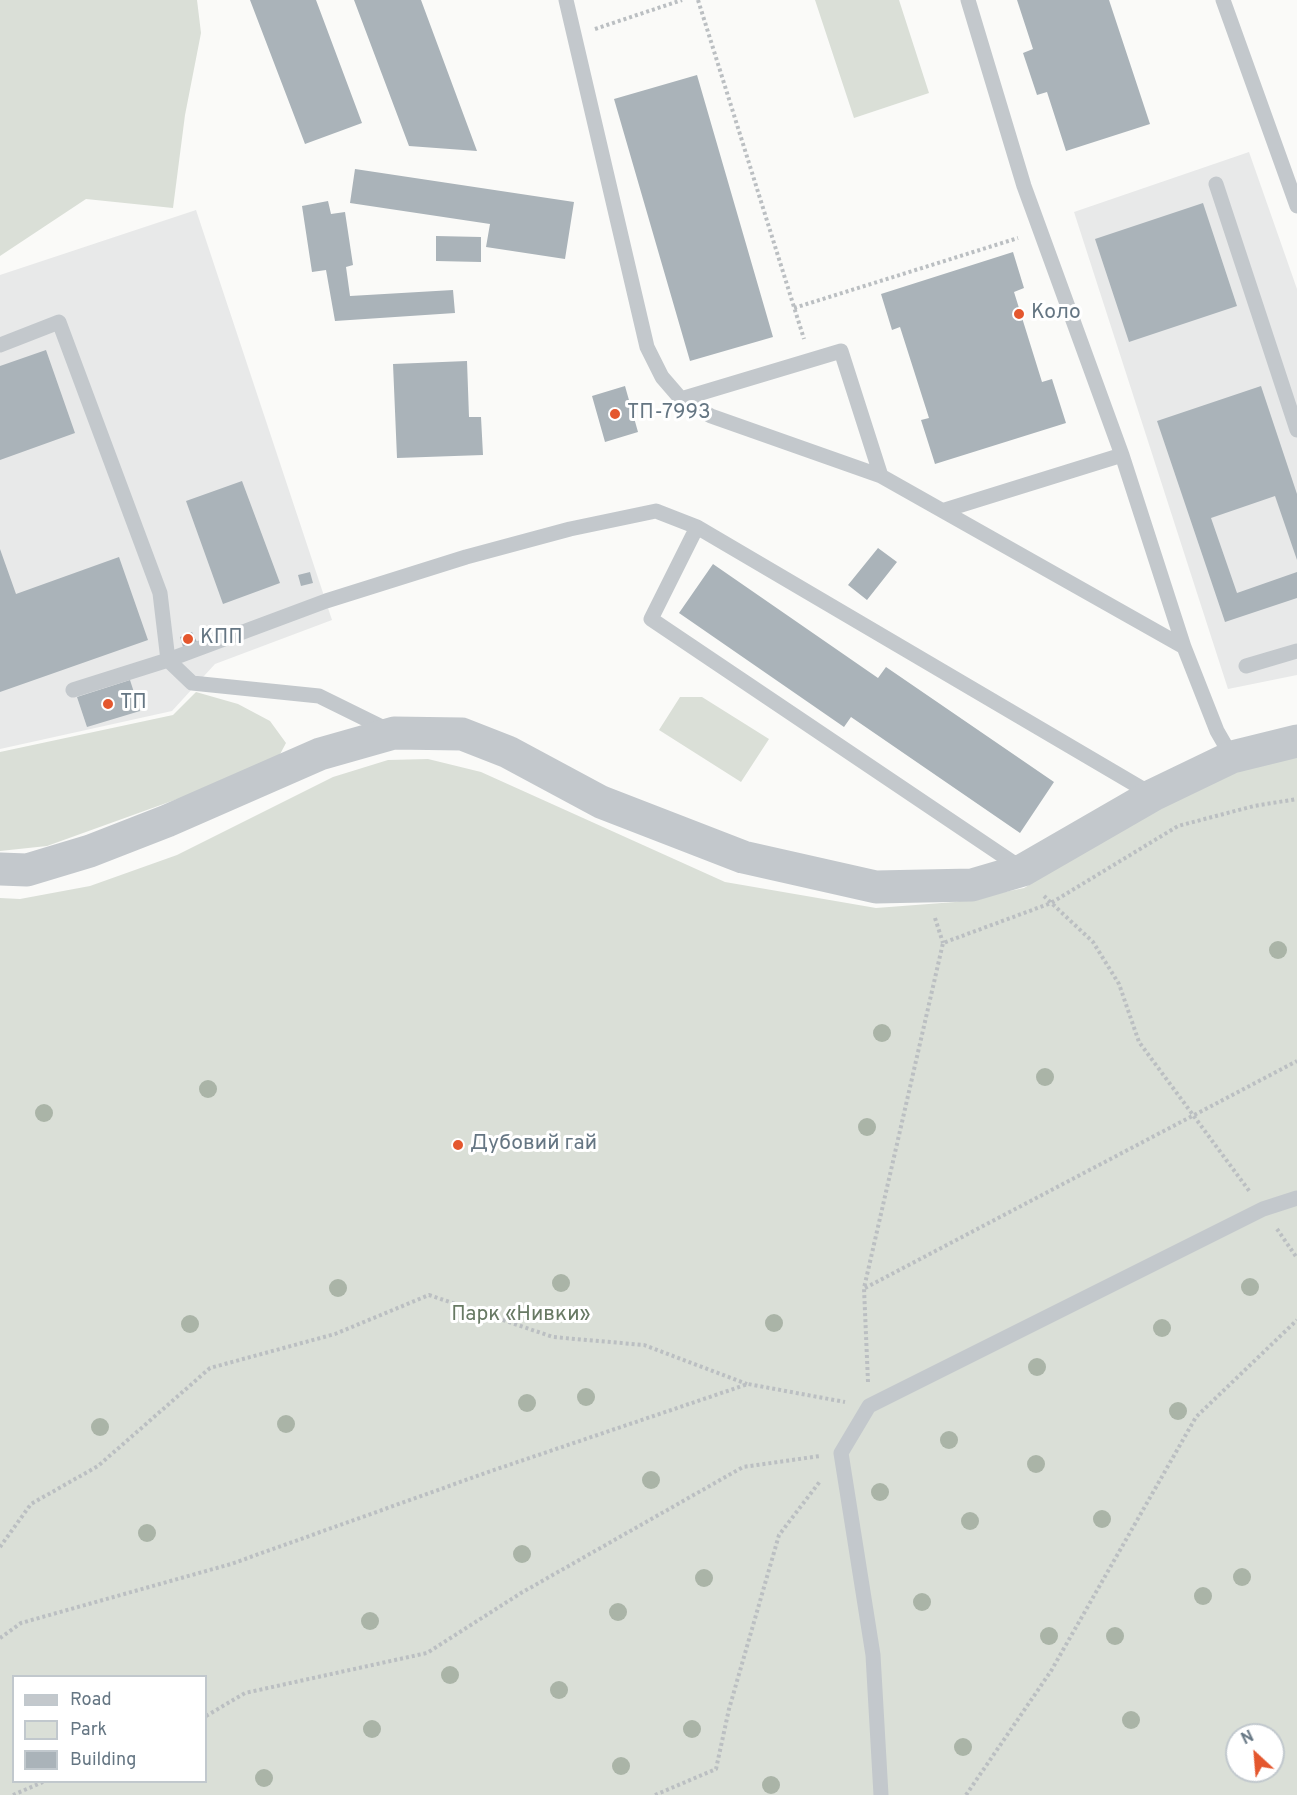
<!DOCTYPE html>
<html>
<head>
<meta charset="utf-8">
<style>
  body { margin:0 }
  #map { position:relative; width:1297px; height:1795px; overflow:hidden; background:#fafaf8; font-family:Overpass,sans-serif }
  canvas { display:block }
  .legend { position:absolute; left:12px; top:1675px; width:195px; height:108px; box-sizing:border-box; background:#fff; border:2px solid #c1c8cd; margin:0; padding:8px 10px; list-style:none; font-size:18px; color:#657683 }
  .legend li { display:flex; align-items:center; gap:12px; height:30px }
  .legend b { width:30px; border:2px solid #c1c8cd }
  .north { position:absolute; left:1225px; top:1723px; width:60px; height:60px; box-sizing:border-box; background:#fff; border:2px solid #c1c8cd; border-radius:50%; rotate:334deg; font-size:16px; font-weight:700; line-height:24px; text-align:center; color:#657683 }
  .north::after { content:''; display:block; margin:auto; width:21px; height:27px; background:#e4572e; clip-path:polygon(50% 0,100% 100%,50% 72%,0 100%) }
</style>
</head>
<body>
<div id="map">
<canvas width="1297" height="1795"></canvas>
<ul class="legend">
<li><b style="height:8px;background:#c3c8cc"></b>Road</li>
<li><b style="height:16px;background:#dadfd7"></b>Park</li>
<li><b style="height:16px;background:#aab3b9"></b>Building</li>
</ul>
<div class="north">N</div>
</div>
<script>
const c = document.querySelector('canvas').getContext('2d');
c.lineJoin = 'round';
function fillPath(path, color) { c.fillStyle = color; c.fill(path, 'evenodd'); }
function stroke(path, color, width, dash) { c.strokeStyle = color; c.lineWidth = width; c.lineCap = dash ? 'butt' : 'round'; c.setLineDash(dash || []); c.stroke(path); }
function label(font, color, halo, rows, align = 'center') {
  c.font = font + ' Overpass,sans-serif'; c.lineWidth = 6; c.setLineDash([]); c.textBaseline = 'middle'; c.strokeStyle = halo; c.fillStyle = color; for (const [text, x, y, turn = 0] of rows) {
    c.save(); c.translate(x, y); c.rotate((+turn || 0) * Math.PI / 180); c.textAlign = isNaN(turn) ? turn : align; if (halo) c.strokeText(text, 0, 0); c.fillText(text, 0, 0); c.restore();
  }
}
const built = new Path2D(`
  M1249,152L1297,289V675L1228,689L1074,212Z
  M196,210L332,620L215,664L172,711L0,749V275Z`);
const green = new Path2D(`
  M0,0H197L201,33L185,115L173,208L86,199L0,256Z
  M815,0H899L929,93L854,118Z
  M196,692L238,704L270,721L286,743L278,758L233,779L47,846L0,851V752L173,715Z
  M680,697H702L769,739L741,782L659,730Z
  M1297,754V1795H0V898L20,899L90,886L177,855L333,777L388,760L428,759L481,772L725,882L876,908L955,902L1024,888L1200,780ZM14,1676H206V1782H14ZM1237,1735H1273V1771H1237Z`);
const building = new Path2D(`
  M250,0H316L362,123L305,144Z
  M354,0H421L477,151L409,146Z
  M1017,0H1109L1150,124L1066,151L1047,92L1037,95L1023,53L1033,49Z
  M697,75L773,337L690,361L614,99Z
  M355,169L574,202L565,259L486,247L490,224L350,203Z
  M328,201L331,214L345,212L353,265L346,267L350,296L453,290L455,313L335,321L326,270L312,272L302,206Z
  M1203,203L1237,306L1129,342L1095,239Z
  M436,236L481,237V262L436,261Z
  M1013,252L1024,288L1014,292L1042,382L1052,379L1066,423L935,464L921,420L929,418L900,327L892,330L881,294Z
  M46,350L75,433L0,460V366Z
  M467,361L469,417H481L483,455L397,458L393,364Z
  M625,386L638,432L605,442L592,396Z
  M1261,386L1297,494V560L1275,496L1211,518L1237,593L1297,572V598L1225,622L1157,421Z
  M242,481L280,583L223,604L186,501Z
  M878,548L897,562L867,600L848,585Z
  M0,549L16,594L119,557L148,640L0,692Z
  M713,564L878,678L886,667L1054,782L1020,833L851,717L844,727L679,613Z
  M310,572L313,583L301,586L298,575Z
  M192,632L197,642L183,647L180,637Z
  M130,680L140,711L87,727L77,697Z`);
const path = new Path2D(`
  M698,0L804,339
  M595,29L682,0
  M794,308L1018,238
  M1044,896L1093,942L1119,984L1139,1042L1250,1192
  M935,918L943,943
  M1277,1229L1297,1258
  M865,1288L1297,1061
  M868,1382L864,1288L943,943L1051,903L1178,826L1254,806L1297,799
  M0,1547L31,1504L98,1466L210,1368L335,1334L429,1295L553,1337L644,1345L747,1384
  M0,1638L21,1623L231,1564L491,1471L748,1384L845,1402
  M206,1716L245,1693L427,1653L521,1593L743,1467L820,1456
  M13,1795L43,1782
  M655,1795L716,1769L729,1709L779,1535L821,1480
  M966,1795L1051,1671L1196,1417L1297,1320`);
const service = new Path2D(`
  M566,0L647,347L662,377L681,399L711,416L881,476L1184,647
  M968,0L1024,186L1122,455L1184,647L1217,731L1232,757
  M1223,0L1297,206
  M1216,184L1297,430
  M0,345L59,322L160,593L168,660L192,683L319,696L388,730
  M681,399L841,351L881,476
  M945,510L1122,455
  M697,527L651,619L1021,868
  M1246,666L1297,651
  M73,690L168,660L326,601L466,557L570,529L656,511L697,527L1153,795
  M881,1795L873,1655L841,1453L869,1406L1263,1209L1297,1198`);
const tertiary = new Path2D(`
  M0,869L27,870L90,851L167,821L320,754L394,733L462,734L508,752L601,802L743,857L876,887L972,885L1023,870L1153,795L1232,757L1297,741`);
const trees = [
  [1278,950],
  [882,1033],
  [1045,1077],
  [208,1089],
  [44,1113],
  [867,1127],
  [561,1283],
  [1250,1287],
  [338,1288],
  [774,1323],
  [190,1324],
  [1162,1328],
  [1037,1367],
  [586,1397],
  [527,1403],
  [1178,1411],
  [286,1424],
  [100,1427],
  [949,1440],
  [1036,1464],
  [651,1480],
  [880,1492],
  [1102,1519],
  [970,1521],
  [147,1533],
  [522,1554],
  [1242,1577],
  [704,1578],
  [1203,1596],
  [922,1602],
  [618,1612],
  [370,1621],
  [1049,1636],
  [1115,1636],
  [450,1675],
  [559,1690],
  [1131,1720],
  [372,1729],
  [692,1729],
  [963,1747],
  [621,1766],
  [264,1778],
  [771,1785]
];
const markers = [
  [1019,314,6,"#e4572e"],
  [615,414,6,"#e4572e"],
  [188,639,6,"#e4572e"],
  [108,704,6,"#e4572e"],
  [458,1145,6,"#e4572e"]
];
const poiNames = [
  ["Коло",1031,314],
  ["ТП-7993",627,414],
  ["КПП",200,639],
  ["ТП",120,704],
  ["Дубовий гай",470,1145]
];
const parkNames = [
  ["Парк «Нивки»",521,1316]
];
fillPath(built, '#e8e9e9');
fillPath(green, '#dadfd7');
fillPath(building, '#aab3b9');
stroke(path, '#bbbfc2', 4, [3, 3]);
stroke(service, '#c3c8cc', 15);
stroke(tertiary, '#c3c8cc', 33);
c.fillStyle = '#aab4a7';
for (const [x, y] of trees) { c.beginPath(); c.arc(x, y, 9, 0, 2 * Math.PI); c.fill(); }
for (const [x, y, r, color] of markers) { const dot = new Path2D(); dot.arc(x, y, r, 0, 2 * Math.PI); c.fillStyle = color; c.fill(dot); stroke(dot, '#fff', 2); }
label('21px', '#657683', '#fff', poiNames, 'left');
label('21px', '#687a64', '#fff', parkNames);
</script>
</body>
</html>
